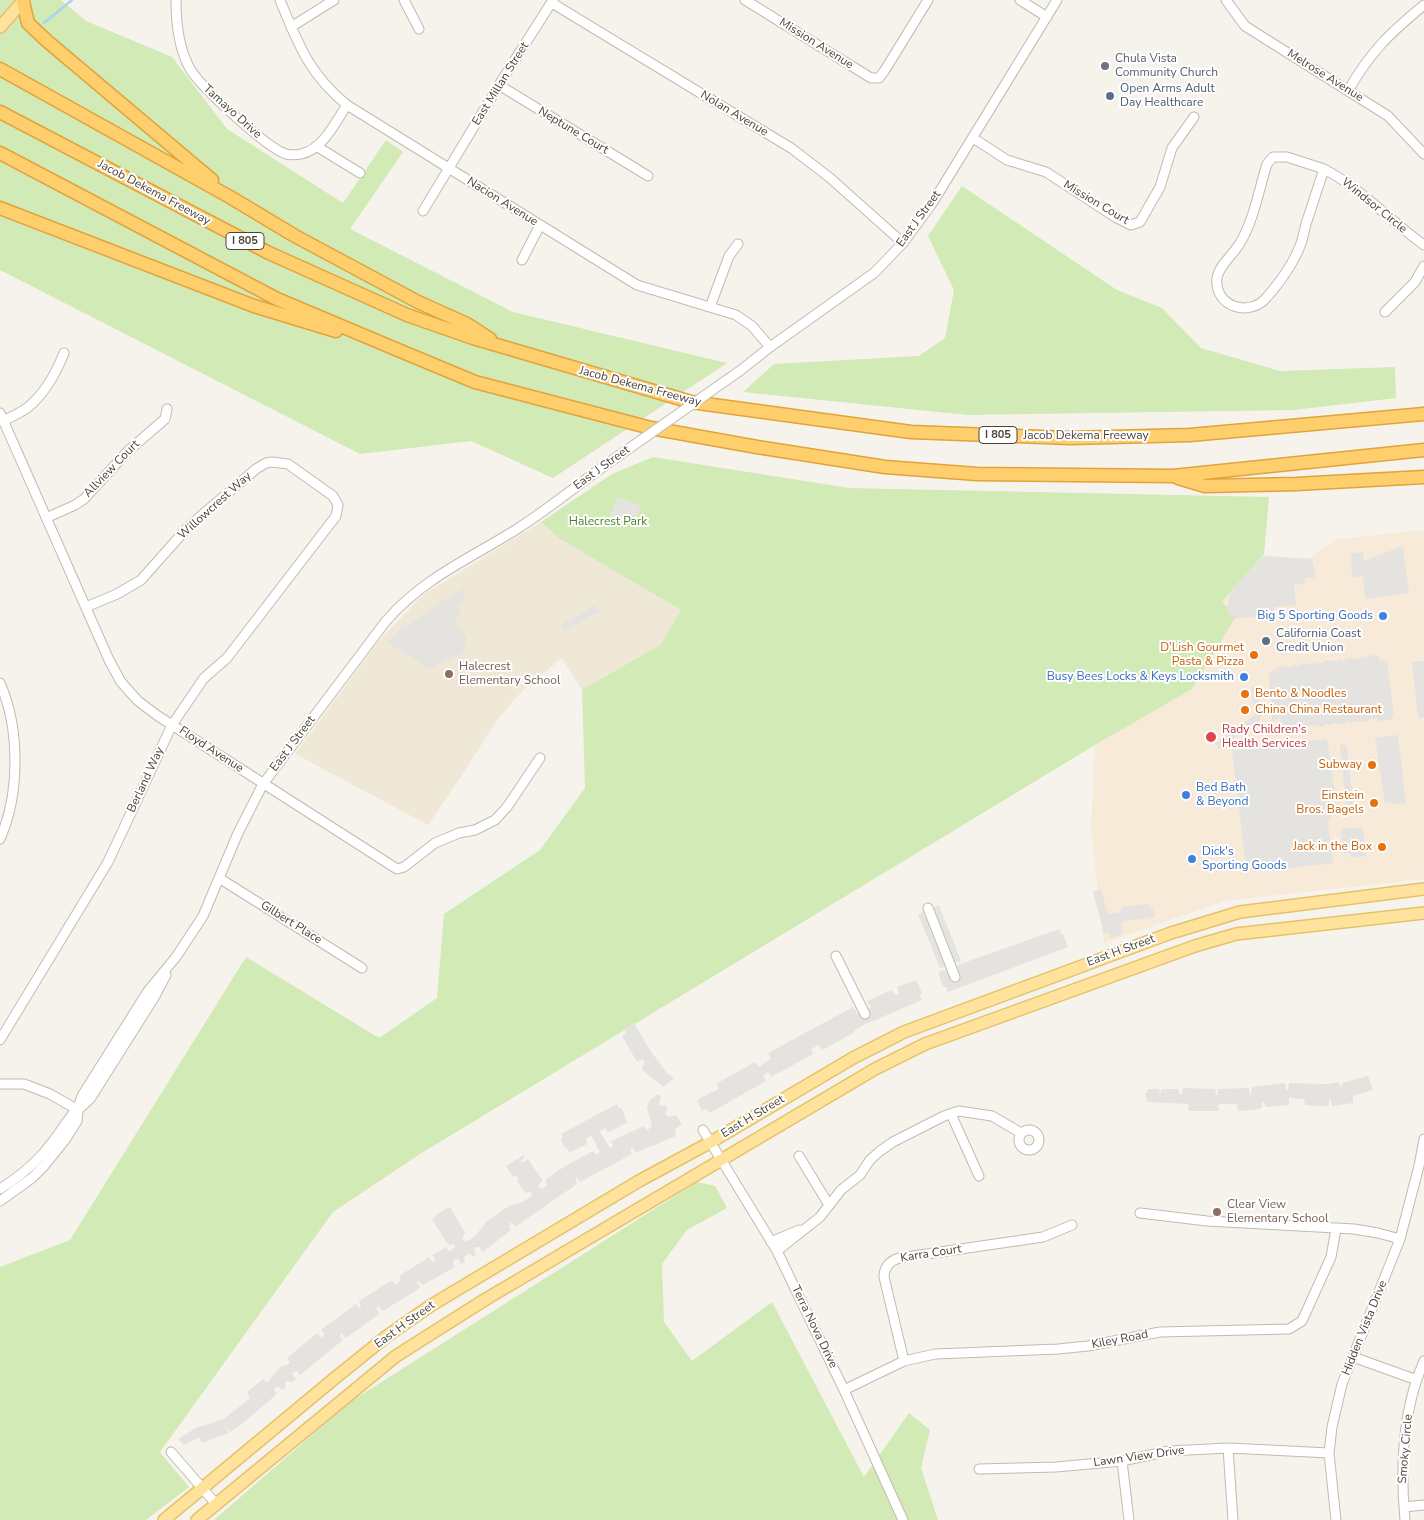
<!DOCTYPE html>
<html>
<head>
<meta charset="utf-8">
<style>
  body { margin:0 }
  canvas { display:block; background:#f6f3ec }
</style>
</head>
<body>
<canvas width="1424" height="1520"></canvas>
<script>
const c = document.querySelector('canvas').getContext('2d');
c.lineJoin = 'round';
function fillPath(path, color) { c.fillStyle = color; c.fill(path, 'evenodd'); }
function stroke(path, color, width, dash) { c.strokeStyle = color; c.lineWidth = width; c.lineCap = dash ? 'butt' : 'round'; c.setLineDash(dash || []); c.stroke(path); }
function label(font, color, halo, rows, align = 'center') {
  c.font = font + ' "Nunito Sans",sans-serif'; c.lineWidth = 4; c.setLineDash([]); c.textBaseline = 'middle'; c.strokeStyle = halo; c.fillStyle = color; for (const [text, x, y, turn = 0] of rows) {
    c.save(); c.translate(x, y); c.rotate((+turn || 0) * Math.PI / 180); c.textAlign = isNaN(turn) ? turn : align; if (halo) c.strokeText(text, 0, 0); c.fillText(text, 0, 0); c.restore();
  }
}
const commercial = new Path2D(`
  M1424,530V879L1224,901L1104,943L1091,829L1095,745L1192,689L1222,603L1264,554L1304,561L1338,539Z`);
const education = new Path2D(`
  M541,522L560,539L681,610L661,644L582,690L562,658L523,690L498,719L460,778L428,825L295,754L378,642L423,595Z`);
const green = new Path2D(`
  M0,0H61L86,21L172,57L227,129L343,203L386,140L403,152L350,229L513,312L727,363L553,478L471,441L360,454L0,270Z
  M962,186L1117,290L1162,308L1201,348L1280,371L1395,367L1396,398L1294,410L967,415L743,392L774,364L919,356L945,338L954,290L928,236Z
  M653,457L849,488L1269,497L1264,554L1222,602L1236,616L1192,689L1095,745L420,1154L333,1212L160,1452L189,1487L146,1520H0V1267L70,1240L246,957L379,1038L437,998L444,914L540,850L585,788L582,690L661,644L681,610L560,539L541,522L612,474Z
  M697,1182L715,1186L727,1208L687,1230L662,1264L664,1322L692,1361L772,1302L864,1477L909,1413L930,1430L921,1468L938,1520H214L350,1402Z`);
const parking = new Path2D(`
  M617,497L641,506L634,525L610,516Z
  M1403,546L1409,593L1365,599L1363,576L1352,577L1351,554L1363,552L1364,561Z
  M1263,556L1312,559L1316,577L1305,578L1306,583L1294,585L1296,605L1274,607V616L1236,618L1227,613L1230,593L1235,592L1232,589Z
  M464,587L463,601L457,605L461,614L454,620L467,637L466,649L464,652L429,669L388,643L404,625L408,626L438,604Z
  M595,605L599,612L564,631L561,625Z
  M1370,655L1379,656V660L1387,661L1394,717L1389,720L1378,721L1377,718L1373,720L1372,718L1366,722L1355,721L1351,723L1349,721L1344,724L1333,723L1329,725L1327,723L1322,727L1311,725L1307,728L1305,726L1299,730L1270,733L1268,729L1270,727L1281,725L1280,717L1272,722L1269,677L1270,673L1280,666L1292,667L1296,664L1298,667L1303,663L1313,665L1317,662L1319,664L1325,660L1337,661L1340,659L1342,662L1348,658L1359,659L1363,656L1365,659Z
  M1415,661H1424V717L1420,719L1418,716L1412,663Z
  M1257,685L1261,716L1259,721L1219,749L1215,743L1255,715L1251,687Z
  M1398,735L1406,803L1391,804L1390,802L1385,803L1375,738Z
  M1327,739L1336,799L1330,801L1332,816L1328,823L1334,863L1261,871L1260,864L1246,867L1232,750Z
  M1340,745H1347L1353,804L1346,805Z
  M1348,828H1363L1366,856L1351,858L1350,853H1343L1341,829Z
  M1101,889L1108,914L1120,912L1122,907L1149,904L1150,909H1153L1155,917L1124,921L1122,923L1123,933L1110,939L1109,933H1104L1093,892Z
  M939,905L961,961L940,968L918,914Z
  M1059,929L1061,934H1063L1068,947L948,992L946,987H943L938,972Z
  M916,980L922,993L919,995L922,1000L864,1025L854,1031L855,1032L822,1050L819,1045L811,1049L813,1054L771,1077L768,1072L763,1075L766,1081L710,1113L707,1109L702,1111L697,1101L700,1098L719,1089L716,1084L755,1062L759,1067L771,1059L768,1053L853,1007L857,1013L870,1008L871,1007L867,1001L892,990L895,995L899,994L897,987Z
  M634,1023L650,1050L666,1072L674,1078L663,1087L642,1070V1068L645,1062L642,1059L637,1062L622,1036L626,1033L624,1028Z
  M1368,1076L1373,1090L1353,1096V1103L1332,1106L1331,1100H1329V1106H1319L1305,1105L1304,1099L1289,1098V1105L1266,1107L1264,1102H1262V1108L1253,1110L1238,1111L1237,1104H1219L1218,1106L1219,1111H1189L1188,1104L1147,1102L1145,1094L1147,1093L1148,1089H1159L1160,1094L1162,1089H1178L1180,1095L1182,1094L1183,1088L1215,1089L1216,1095H1218V1089L1249,1088V1093L1251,1094L1252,1087L1285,1083L1286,1089L1288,1090L1289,1083L1327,1084L1339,1082L1342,1089V1083Z
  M656,1095H659L661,1098L659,1102V1105L666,1106L668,1109L665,1112L666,1115L668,1117L676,1115L682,1124L675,1129L676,1136L635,1153L634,1149L631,1148L630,1149L632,1154L580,1182L577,1178L575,1177L577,1184L515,1227L512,1223H510L509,1226L511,1230L483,1252L479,1247H475L474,1251L476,1255L473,1257L470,1254L467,1255L464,1257L465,1262L461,1264L458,1259L454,1260L453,1262L455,1267L423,1285L418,1281L417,1283L420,1288L383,1311L379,1307H376L379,1314L346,1338L341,1333L340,1337L343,1340L300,1375L297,1371L294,1372L292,1374L296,1379L292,1382L286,1381L285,1386L286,1388L282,1390L279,1387H276L274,1390L277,1394L238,1427L230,1432L228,1428H226L229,1433L202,1443L199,1437L184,1445L178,1439L196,1428L224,1419L250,1398L247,1392L263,1379L266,1382H268L275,1372L281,1367L289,1364L290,1363L287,1358L317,1333L321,1337H323L324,1334L321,1330L356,1304L359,1308H361L359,1301L392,1280L395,1285L401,1281L399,1276L429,1257L432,1262H434L435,1259L432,1255L446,1247L449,1251L452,1250L455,1247L454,1244L448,1245L432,1219L437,1216L436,1214L450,1207L465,1233L462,1238L466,1242L475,1236L487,1221L504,1209L511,1205L523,1202L532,1196L531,1191L525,1193L517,1181L518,1179L516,1175L513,1177L506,1166L524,1155L525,1157L520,1162H523L528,1159L543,1181L538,1185L539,1187L542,1189L547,1185L545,1180L565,1166L593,1151L596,1155L600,1152L592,1137L590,1136L586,1139L587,1144L569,1153L567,1148H565L561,1140L563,1138L561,1134L617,1104L619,1108H622L627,1123L608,1132L605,1128L601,1130L600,1132L610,1148L613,1146L611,1141L644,1126L647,1131L652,1126L647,1108L649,1101Z`);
const stream = new Path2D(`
  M44,23L72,0`);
const minor = new Path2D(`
  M176,0C176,22 179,48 189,67C198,85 267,148 286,154C289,155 297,155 301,154C323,150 336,121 347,105
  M280,0C298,44 309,74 347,105L637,285L736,315L752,326L770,347
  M404,0L419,29
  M745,0L871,78H879L885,70L928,0
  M1020,0L1047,17
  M1226,0L1245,26L1388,116L1424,154
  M552,3L791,148L829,177L903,243
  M291,27L334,0
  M499,85L648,176
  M1348,91C1370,52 1390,33 1424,5
  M973,138L1007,160L1046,172L1115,217L1131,225L1140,222L1160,187L1172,148L1194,117
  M316,146L360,173
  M1273,157H1287L1324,169C1318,187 1312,206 1306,224C1304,231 1303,239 1300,246C1293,264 1280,282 1267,297C1250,318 1214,307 1217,278C1219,265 1234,254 1240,243C1254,220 1259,189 1267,164Z
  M1324,169C1362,189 1389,220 1424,245
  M423,211L499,85L553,0
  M522,260L540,225
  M710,307L729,256L738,244
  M1385,312L1415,282L1424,266
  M741,370L770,347L874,273L903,243L933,202L1057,0
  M0,413L109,660L121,682L138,701L158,716L397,869L404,867L435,843L459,833L475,830L495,820L507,807L540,758
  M3,421C11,417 20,413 27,408C45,394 56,373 64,353
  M46,518L75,505L84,499L128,451L165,419L167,409
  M0,683C20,728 20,794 0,839
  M219,878L362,968
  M928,908L955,977
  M836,956L865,1014
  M0,1040L108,862L172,725L204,678L227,658L336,516L338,505L333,496L288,464L272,462L266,463L256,469L188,527L141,580L117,594L86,607
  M0,1084H24L50,1094L78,1110
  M951,1114L979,1176
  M1019 1140a10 10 0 1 1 20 0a10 10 0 1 1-20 0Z
  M703,1130L777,1251L844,1390L903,1520
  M799,1156L829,1205
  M0,1189C31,1169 46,1153 66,1123C75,1110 77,1112 82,1096L148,991L176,957L203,916L238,833L263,784L386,621C423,578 471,558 517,529C547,510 575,487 604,466
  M0,1201L32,1178L44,1166L65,1140L77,1121L78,1110L90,1099L155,996L166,975
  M1140,1213L1207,1221L1354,1229L1378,1233L1400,1239
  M771,1242L799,1230
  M777,1251L820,1217L841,1190L860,1175L870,1160L880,1151L893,1142L944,1116L959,1111L992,1116L1021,1133
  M1353,1357L1417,1380
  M904,1361L884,1277C884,1267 890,1261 899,1258L1043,1237L1072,1225
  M844,1390L904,1361L935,1354L1058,1349L1088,1346L1160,1332L1289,1329L1302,1321L1331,1257L1336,1229
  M1228,1448L1233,1520
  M171,1452L216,1504
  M1122,1461L1129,1520
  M979,1469L1056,1467L1122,1461L1169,1451L1228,1448L1329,1453
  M1404,1507L1424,1505
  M1336,1520L1329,1453L1332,1427L1342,1384L1400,1239L1419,1166L1424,1139
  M1405,1520C1400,1467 1402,1411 1424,1361`);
const major = new Path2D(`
  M0,27L24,0
  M164,1520L335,1378L387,1336L430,1306L639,1181L711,1142L853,1058L904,1032L1171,933L1240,912L1424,889
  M197,1520L396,1356L486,1299L875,1069L925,1044L1195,946L1236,934L1424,913`);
const highway = new Path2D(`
  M23,2L28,23L47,41L212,180
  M0,69L230,197L295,236L418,302L467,324L490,339
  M0,112L269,253L407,315L473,338L691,402L911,432L1070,438L1190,435L1424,414
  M0,153L277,299L398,350L475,382L651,428L757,447L885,467L977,474L1173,476L1424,450
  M0,208L254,306L336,331
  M1178,478L1205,486L1296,484L1424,477`);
const minorBridge = new Path2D(`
  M604,466L741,370`);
const markers = [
  [1105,66,5,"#6b7280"],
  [1110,96,5,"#5c6f8a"],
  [1383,616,5,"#3f7fe0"],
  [1266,641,5,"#5c6f8a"],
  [1254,655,5,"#e8710a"],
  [449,674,5,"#8d6e63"],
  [1244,677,5,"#3f7fe0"],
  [1245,694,5,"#e8710a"],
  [1245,710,5,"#e8710a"],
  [1211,737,6,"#e0444e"],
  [1372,765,5,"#e8710a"],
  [1186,795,5,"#3f7fe0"],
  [1374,803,5,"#e8710a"],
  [1382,847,5,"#e8710a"],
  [1192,859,5,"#3f7fe0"],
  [1217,1212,5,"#8d6e63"]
];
const shields = [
  [245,241,38],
  [998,435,38]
];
const shieldNames = [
  ["I 805",245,241],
  ["I 805",998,435]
];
const streetNames = [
  ["Mission Avenue",816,44,32],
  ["Melrose Avenue",1325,76,32],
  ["East Millan Street",501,84,-58],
  ["Tamayo Drive",232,112,42],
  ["Nolan Avenue",734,114,31],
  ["Neptune Court",573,131,31],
  ["Jacob Dekema Freeway",154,193,28],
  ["Nacion Avenue",502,202,32],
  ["Mission Court",1096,203,31],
  ["Windsor Circle",1374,206,39],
  ["East J Street",919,219,-54],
  ["Jacob Dekema Freeway",640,387,15],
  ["Jacob Dekema Freeway",1086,436],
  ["East J Street",602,468,-36],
  ["Allview Court",112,469,-46],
  ["Willowcrest Way",215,506,-42],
  ["East J Street",293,744,-53],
  ["Floyd Avenue",211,750,33],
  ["Berland Way",146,780,-65],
  ["Gilbert Place",291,923,32],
  ["East H Street",1121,951,-20],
  ["East H Street",753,1117,-31],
  ["Karra Court",931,1254,-9],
  ["East H Street",405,1325,-36],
  ["Terra Nova Drive",814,1327,64],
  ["Hidden Vista Drive",1365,1328,-68],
  ["Kiley Road",1120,1340,-11],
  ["Smoky Circle",1406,1449,-85],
  ["Lawn View Drive",1139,1457,-8]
];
const worshipNames = [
  ["Chula Vista",1115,59],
  ["Community Church",1115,73]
];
const serviceNames = [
  ["Open Arms Adult",1120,89],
  ["Day Healthcare",1120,103],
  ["California Coast",1276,634],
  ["Credit Union",1276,648]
];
const parkNames = [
  ["Halecrest Park",608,522]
];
const shopNames = [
  ["Big 5 Sporting Goods",1373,616],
  ["Busy Bees Locks & Keys Locksmith",1234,677],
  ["Bed Bath",1196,788,"left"],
  ["& Beyond",1196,802,"left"],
  ["Dick's",1202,852,"left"],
  ["Sporting Goods",1202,866,"left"]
];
const foodNames = [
  ["D'Lish Gourmet",1244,648],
  ["Pasta & Pizza",1244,662],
  ["Bento & Noodles",1255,694,"left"],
  ["China China Restaurant",1255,710,"left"],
  ["Subway",1362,765],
  ["Einstein",1364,796],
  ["Bros. Bagels",1364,810],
  ["Jack in the Box",1372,847]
];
const educationNames = [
  ["Halecrest",459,667],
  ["Elementary School",459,681],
  ["Clear View",1227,1205],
  ["Elementary School",1227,1219]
];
const healthNames = [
  ["Rady Children's",1222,730],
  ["Health Services",1222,744]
];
fillPath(commercial, '#f7ead8');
fillPath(education, '#efe8d6');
fillPath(green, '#d2eab5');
fillPath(parking, '#e5e3e0');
stroke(stream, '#a9d4f2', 2.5);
stroke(minor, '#c2bbae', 11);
stroke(major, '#e6c16a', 14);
stroke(highway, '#e0a43c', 15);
stroke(minor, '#fff', 9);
stroke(major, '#ffe39c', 11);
stroke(highway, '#ffcf6e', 12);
stroke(minorBridge, '#c2bbae', 11, []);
stroke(minorBridge, '#fff', 9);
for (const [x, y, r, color] of markers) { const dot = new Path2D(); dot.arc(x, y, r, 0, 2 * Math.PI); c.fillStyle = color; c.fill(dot); stroke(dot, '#fff', 2); }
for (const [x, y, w] of shields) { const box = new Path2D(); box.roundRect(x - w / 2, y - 8.5, w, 17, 4); c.fillStyle = '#fff'; c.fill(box); stroke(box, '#4b4439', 1); }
label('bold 11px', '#4b4439', null, shieldNames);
label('12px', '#4b4439', '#fff', streetNames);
label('12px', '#5b616d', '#fff', worshipNames, 'left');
label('12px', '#4e5e75', '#fff', serviceNames, 'left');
label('12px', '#4a7f2a', '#fff', parkNames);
label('12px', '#366cbe', '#fff', shopNames, 'right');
label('12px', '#c56008', '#fff', foodNames, 'right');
label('12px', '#785e54', '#fff', educationNames, 'left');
label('12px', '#be3a42', '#fff', healthNames, 'left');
</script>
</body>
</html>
